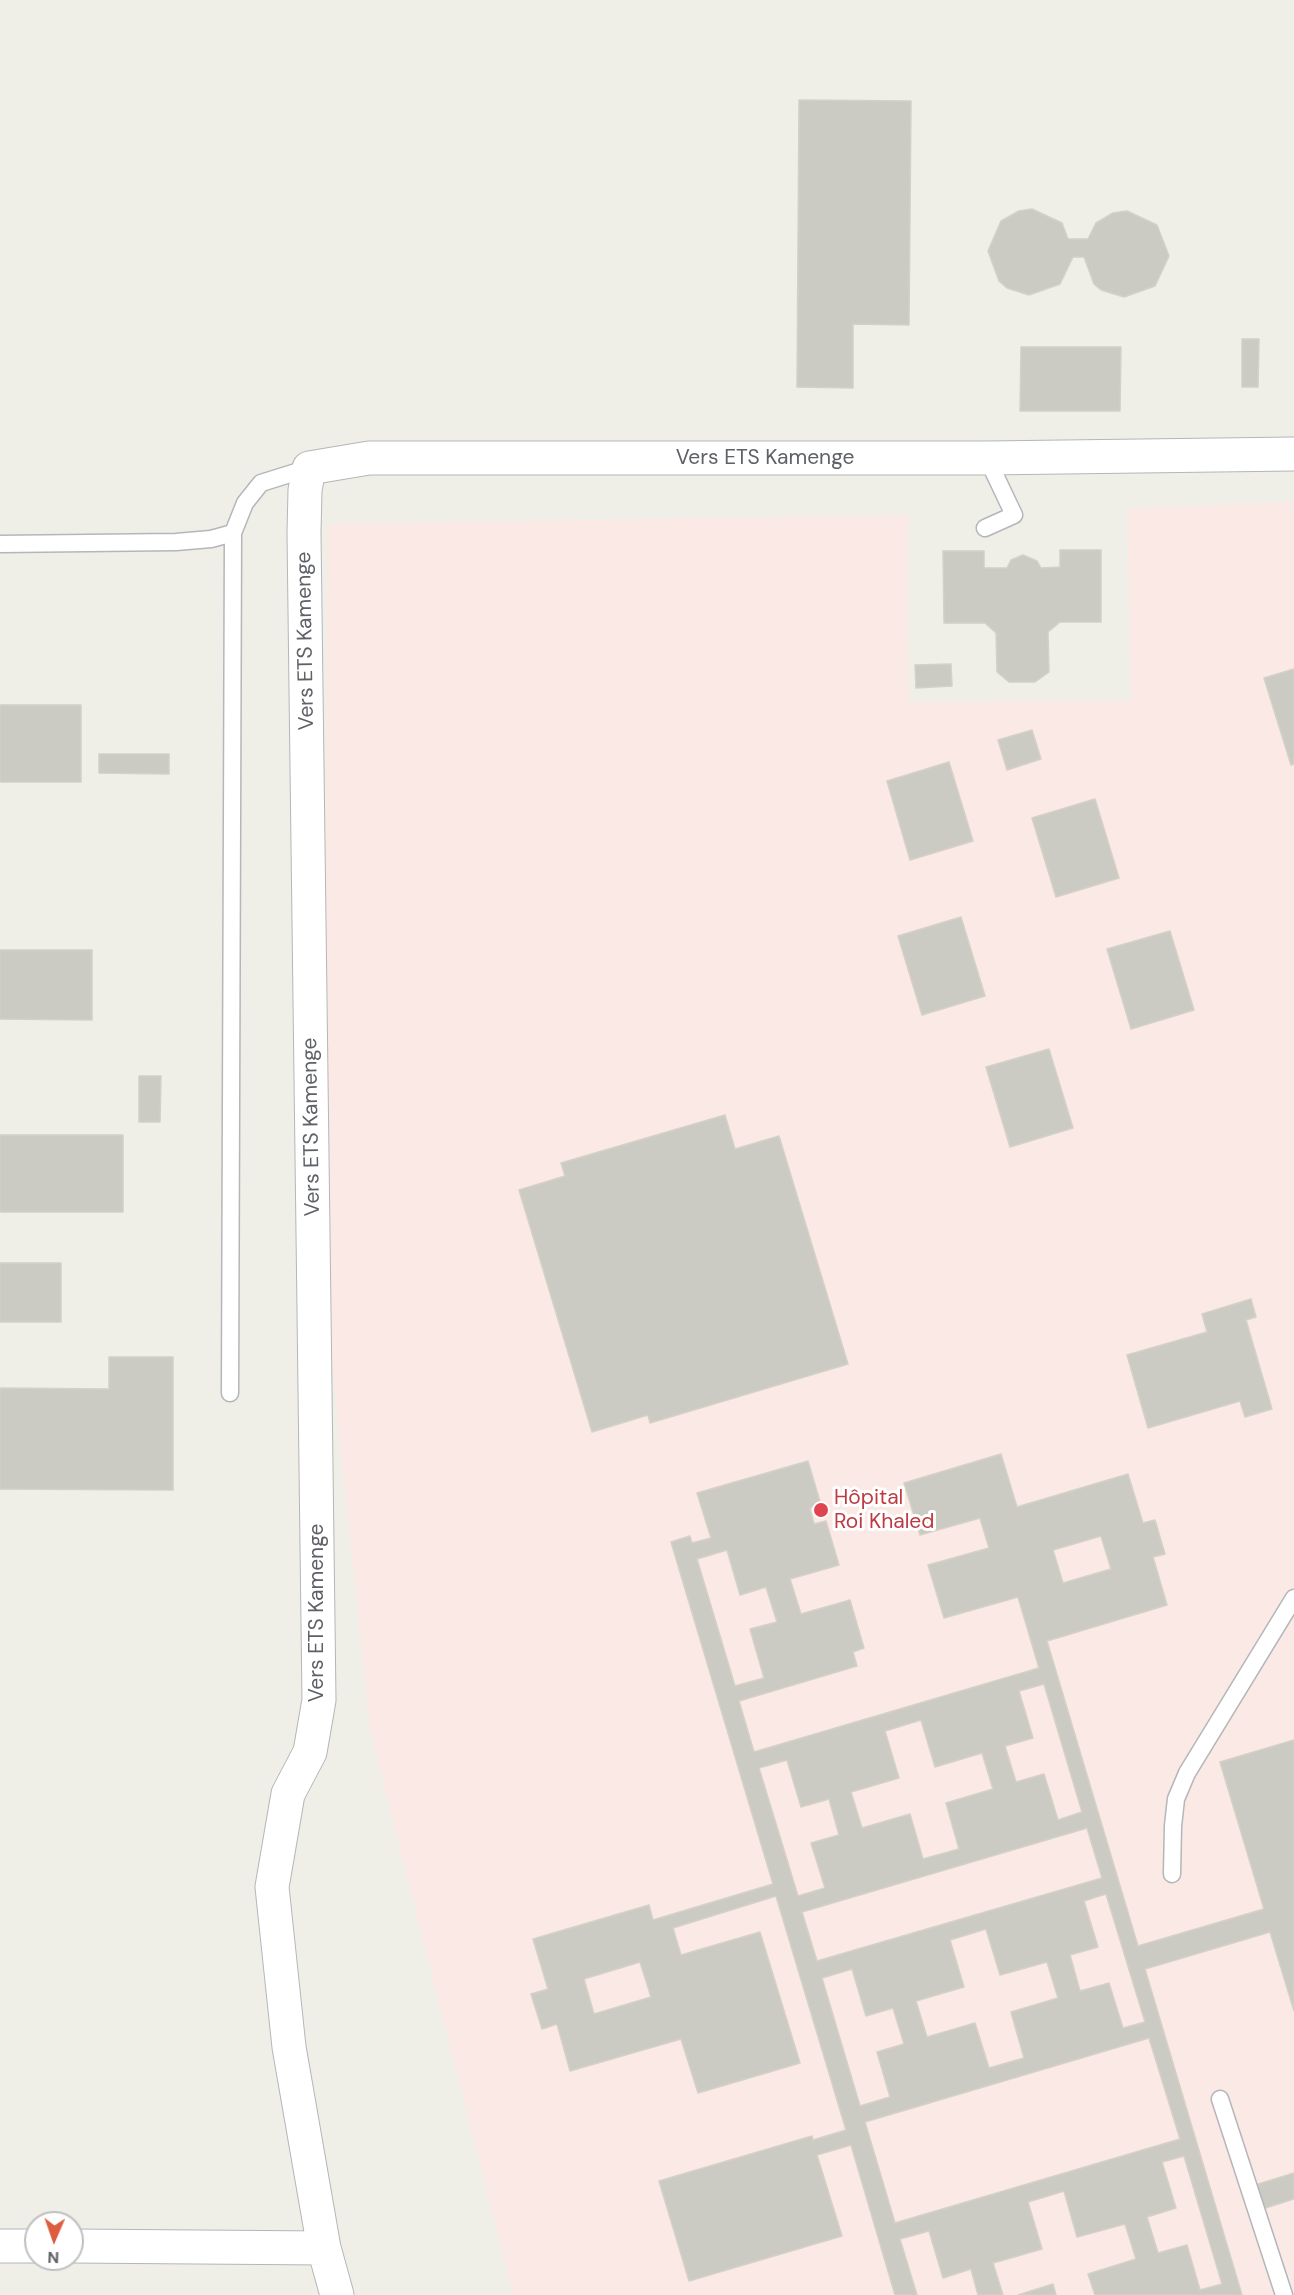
<!DOCTYPE html>
<html>
<head>
<meta charset="utf-8">
<style>
  body { margin:0 }
  #map { position:relative; width:1294px; height:2295px; overflow:hidden; background:#efeee7; font-family:"DM Sans",sans-serif }
  canvas { display:block }
  .north { position:absolute; left:24px; top:2211px; width:60px; height:60px; box-sizing:border-box; background:#fff; border:2px solid #bfc0c2; border-radius:50%; rotate:182deg; font-size:16px; font-weight:700; line-height:24px; text-align:center; color:#5e6166 }
  .north::after { content:''; display:block; margin:auto; width:21px; height:27px; background:#dc5d40; clip-path:polygon(50% 0,100% 100%,50% 72%,0 100%) }
</style>
</head>
<body>
<div id="map">
<canvas width="1294" height="2295"></canvas>
<div class="north">N</div>
</div>
<script>
const c = document.querySelector('canvas').getContext('2d');
c.lineJoin = 'round';
function fillPath(path, color) { c.fillStyle = color; c.fill(path, 'evenodd'); }
function stroke(path, color, width, dash) { c.strokeStyle = color; c.lineWidth = width; c.lineCap = dash ? 'butt' : 'round'; c.setLineDash(dash || []); c.stroke(path); }
function label(font, color, halo, rows, align = 'center') {
  c.font = font + ' "DM Sans",sans-serif'; c.lineWidth = 6; c.setLineDash([]); c.textBaseline = 'middle'; c.strokeStyle = halo; c.fillStyle = color; for (const [text, x, y, turn = 0] of rows) {
    c.save(); c.translate(x, y); c.rotate((+turn || 0) * Math.PI / 180); c.textAlign = isNaN(turn) ? turn : align; if (halo) c.strokeText(text, 0, 0); c.fillText(text, 0, 0); c.restore();
  }
}
const medical = new Path2D(`
  M1294,502V2295H513L370,1730L324,1289L328,524L908,515L909,702L1131,701L1127,509Z`);
const building = new Path2D(`
  M799,100L911,101L909,325L853,324V388L797,387Z
  M1032,209L1062,223L1068,239H1088L1096,223L1113,213L1127,211L1157,225L1169,256L1155,286L1124,297L1101,290L1094,284L1084,257H1073L1060,284L1029,295L1007,288L999,281L988,251L1001,221L1019,211Z
  M1242,339H1259L1258,387H1242Z
  M1021,347H1121L1120,411H1020Z
  M1060,550H1101V622H1060L1048,632L1049,672L1035,682H1009L997,672L996,633L985,623H944L943,551H984V568H1007L1011,560L1023,555L1037,561L1041,568L1060,567Z
  M951,664L952,686L916,688L915,665Z
  M1294,669V764L1291,765L1264,678Z
  M0,705H81V782H0Z
  M1032,730L1041,759L1007,770L998,740Z
  M99,754H169V774L99,773Z
  M949,762L973,841L910,860L887,781Z
  M1095,799L1119,878L1056,897L1032,818Z
  M961,917L985,996L922,1015L898,936Z
  M1170,931L1194,1010L1131,1029L1107,949Z
  M0,950H92V1020L0,1019Z
  M1049,1049L1073,1128L1010,1147L986,1067Z
  M139,1076H161L160,1122H139Z
  M725,1115L735,1149L779,1136L848,1364L650,1423L648,1415L592,1432L519,1190L565,1176L561,1163Z
  M0,1135H123V1212H0Z
  M0,1263H61V1322H0Z
  M1251,1299L1256,1317L1246,1320L1272,1409L1245,1417L1240,1401L1148,1428L1127,1355L1207,1332L1202,1314Z
  M109,1357H173V1490L0,1489V1388L109,1389Z
  M1001,1454L1017,1507L1128,1474L1143,1523L1155,1520L1165,1554L1153,1557L1167,1605L1047,1641L1138,1946L1264,1909L1220,1762L1294,1740V2011L1270,1932L1145,1969L1242,2295H1095L1088,2274L1136,2259L1125,2224L1077,2237L1064,2191L1028,2202L1042,2249L993,2263L1003,2295H978L971,2269L943,2278L929,2231L900,2239L917,2295H895L851,2145L817,2155L842,2236L689,2281L659,2181L812,2136L813,2140L846,2130L776,1896L673,1928L681,1955L760,1932L800,2063L698,2093L681,2039L570,2071L557,2024L542,2029L531,1994L548,1989L533,1939L649,1905L653,1920L773,1884L671,1542L690,1536L692,1543L711,1538L697,1493L808,1461L821,1505L810,1508L814,1524L826,1521L839,1565L790,1579L801,1614L850,1600L864,1648L853,1652L857,1666L739,1701L754,1752L1039,1668L1018,1597L944,1618L928,1565L989,1548L980,1518L920,1535L904,1483ZM1101,1536L1111,1569L1063,1583L1053,1550ZM727,1550L740,1595L766,1587L777,1622L750,1629L764,1678L735,1686L697,1559ZM1044,1684L1082,1812L1058,1820L1044,1774L1016,1782L1005,1746L1033,1738L1019,1691ZM921,1720L935,1767L982,1753L993,1789L946,1803L959,1849L923,1859L910,1814L862,1828L851,1792L899,1778L885,1731ZM787,1760L801,1807L829,1799L839,1835L811,1843L825,1888L798,1896L759,1768ZM1087,1828L1102,1878L817,1961L802,1912ZM1106,1894L1145,2022L1123,2028L1109,1983L1080,1991L1070,1955L1098,1947L1084,1901ZM986,1929L1000,1975L1047,1962L1058,1998L1011,2012L1024,2058L989,2068L975,2023L927,2037L916,2001L964,1987L950,1940ZM640,1962L651,1997L594,2014L584,1979ZM852,1969L866,2016L893,2008L904,2044L877,2052L890,2097L860,2106L822,1978ZM1149,2038L1180,2139L895,2223L865,2122ZM1184,2156L1222,2284L1200,2290L1187,2245L1158,2253L1147,2217L1176,2208L1162,2162Z
  M1294,2173V2199L1259,2210L1252,2186Z
  M1053,2284L1056,2295H1018Z`);
const service = new Path2D(`
  M985,528L1014,515L987,458
  M0,544L176,542L211,539L233,533L245,503L261,483L309,468
  M230,1393L233,533
  M1172,1874L1173,1826L1176,1799L1187,1773L1294,1598
  M1220,2099L1284,2295`);
const minor = new Path2D(`
  M0,2246H36
  M72,2246L324,2248
  M337,2295L324,2248L289,2047L272,1887L288,1794L310,1752L319,1700L304,533L305,490L309,468L369,458H987L1294,454`);
const markers = [
  [821,1510,8,"#e0444e"]
];
const streetNames = [
  ["Vers ETS Kamenge",765,458],
  ["Vers ETS Kamenge",306,641,-91],
  ["Vers ETS Kamenge",312,1127,-91],
  ["Vers ETS Kamenge",317,1613,-90]
];
const healthNames = [
  ["Hôpital",834,1498],
  ["Roi Khaled",834,1522]
];
fillPath(medical, '#fae9e5');
fillPath(building, '#cbcac3');
stroke(building, '#d4d1c6', 1.5);
stroke(service, '#b4b6ba', 19);
stroke(minor, '#b4b6ba', 35);
stroke(service, '#fff', 16);
stroke(minor, '#fff', 33);
for (const [x, y, r, color] of markers) { const dot = new Path2D(); dot.arc(x, y, r, 0, 2 * Math.PI); c.fillStyle = color; c.fill(dot); stroke(dot, '#fff', 2); }
label('21px', '#5e6166', '#fff', streetNames);
label('21px', '#be3a42', '#fff', healthNames, 'left');
</script>
</body>
</html>
